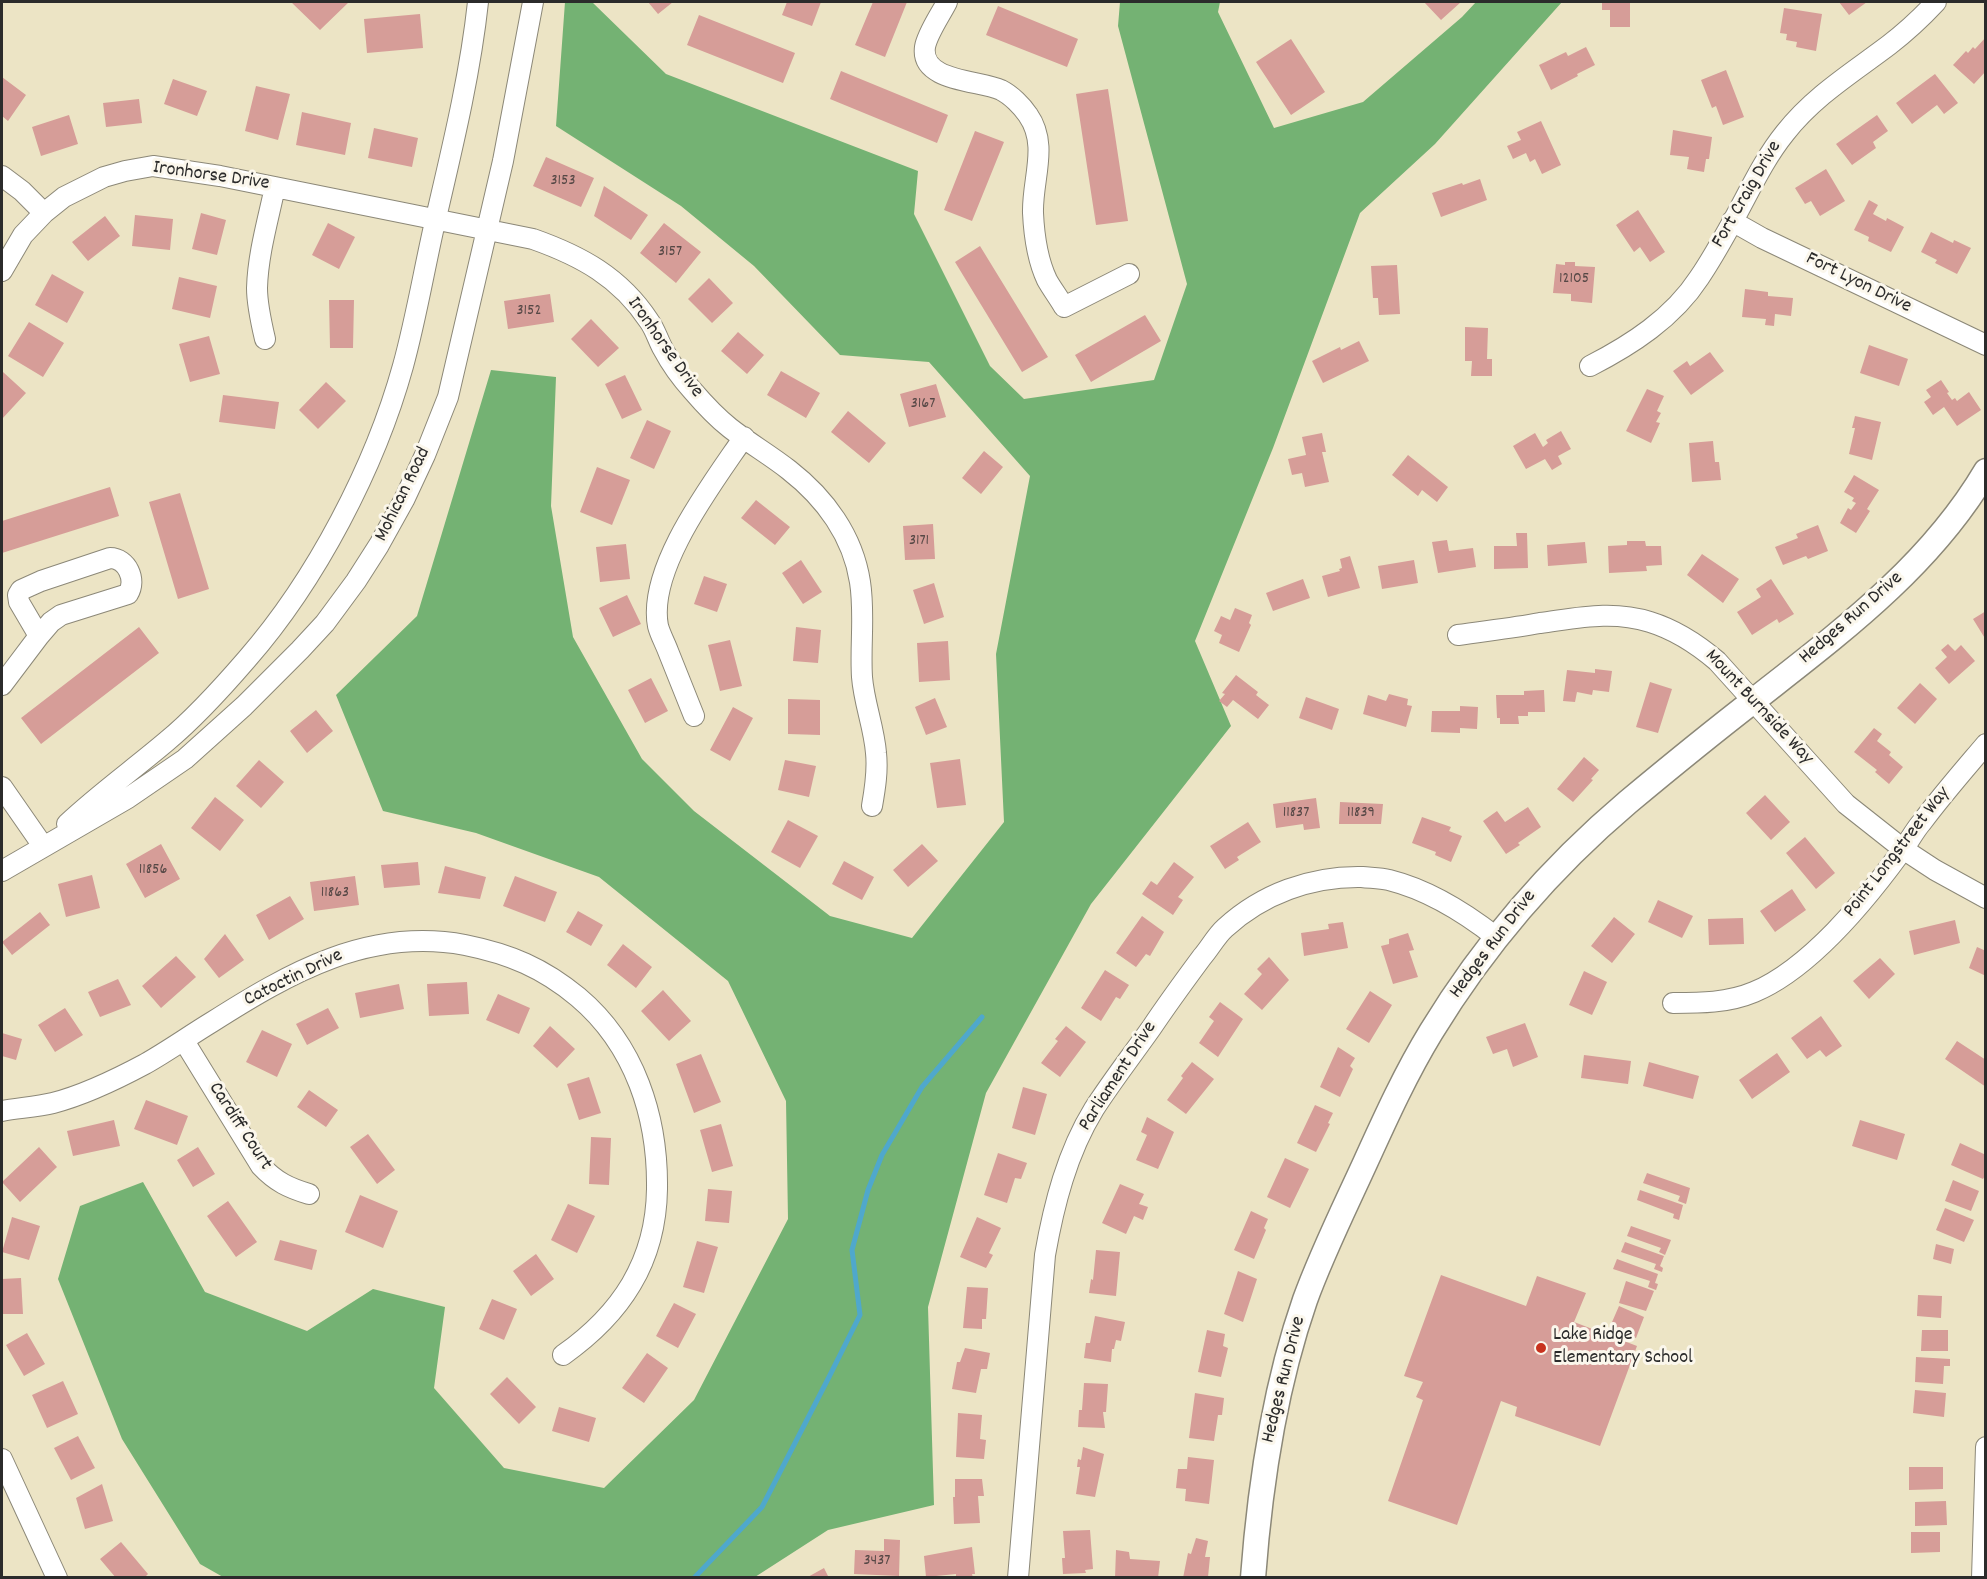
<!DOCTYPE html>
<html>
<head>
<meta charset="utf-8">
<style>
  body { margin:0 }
  #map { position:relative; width:1987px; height:1579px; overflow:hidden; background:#ece4c5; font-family:Dekko,sans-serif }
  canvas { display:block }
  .frame { position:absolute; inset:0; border:3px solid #2b2b2b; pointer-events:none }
</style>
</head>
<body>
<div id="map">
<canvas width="1987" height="1579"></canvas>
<div class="frame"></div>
</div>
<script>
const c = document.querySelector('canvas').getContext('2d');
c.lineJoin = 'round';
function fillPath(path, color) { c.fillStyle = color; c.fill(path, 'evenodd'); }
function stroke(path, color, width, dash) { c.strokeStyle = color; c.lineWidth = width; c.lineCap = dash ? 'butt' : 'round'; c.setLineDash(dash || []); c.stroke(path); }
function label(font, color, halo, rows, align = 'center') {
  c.font = font + ' Dekko,sans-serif'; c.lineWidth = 6; c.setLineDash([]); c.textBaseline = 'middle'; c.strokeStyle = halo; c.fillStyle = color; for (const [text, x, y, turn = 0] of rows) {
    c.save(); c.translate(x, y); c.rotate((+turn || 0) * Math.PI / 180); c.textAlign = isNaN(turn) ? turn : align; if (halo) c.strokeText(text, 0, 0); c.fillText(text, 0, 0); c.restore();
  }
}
const forest = new Path2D(`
  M565,2H592L666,74L918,171L914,214L990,366L1024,399L1154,380L1187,284L1118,26L1120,2H1220L1218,12L1274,128L1363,102L1462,17L1476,2H1562L1435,144L1360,213L1273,448L1195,641L1231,726L1091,904L986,1093L928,1307L934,1505L828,1530L755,1577H223L200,1564L122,1439L58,1279L80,1206L143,1182L205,1292L307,1331L373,1289L445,1307L434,1388L504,1468L604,1488L694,1400L788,1219L786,1101L728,981L599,877L476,833L383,811L336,695L417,616L491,370L556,377L551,506L573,637L642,759L694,811L830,916L912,938L1004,822L996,654L1030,476L929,362L840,355L754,266L681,206L556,126Z`);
const stream = new Path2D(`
  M694,1578L762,1507L829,1377L860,1315L852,1250L868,1190L882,1155L922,1087L982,1017`);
const building = new Path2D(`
  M291,2H349L320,30Z
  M648,2H673L658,14Z
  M787,2H821L812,26L782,15Z
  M873,2H907L885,57L855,45Z
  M1424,2H1461L1441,20Z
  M1602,2H1630V27H1610V10H1602Z
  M1839,2H1867L1849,15Z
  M998,6L1078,39L1067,67L986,35Z
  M1784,8L1822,14L1816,51L1796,47L1797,42L1786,40L1787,34L1780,33Z
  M420,14L423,48L367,53L364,19Z
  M699,15L795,53L783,83L687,45Z
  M1986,37V71L1974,84L1953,65L1966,51L1968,53L1973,47L1975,49Z
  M1291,39L1325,92L1291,115L1256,62Z
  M1586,47L1595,65L1577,74L1578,76L1551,90L1539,65L1566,52L1568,56Z
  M1726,70L1744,117L1723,125L1716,106L1712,108L1701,80Z
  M841,71L948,115L937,143L830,99Z
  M1935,74L1958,103L1944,114L1937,105L1912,124L1896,103Z
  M2,77L26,95L8,121L2,116Z
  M173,79L207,91L197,116L164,104Z
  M256,86L290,94L278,140L245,131Z
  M1108,89L1128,221L1096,225L1076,94Z
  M139,99L142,123L106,127L103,103Z
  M302,112L351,123L345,155L296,145Z
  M69,115L78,144L41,156L32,127Z
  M1877,115L1888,131L1873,142L1876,148L1852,165L1836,144Z
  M1541,121L1561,165L1542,174L1535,159L1530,162L1526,153L1513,159L1507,146L1521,140L1517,132Z
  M374,128L418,138L412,167L368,158Z
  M1673,130L1712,137L1709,159H1706L1704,172L1687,169L1689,157L1670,155Z
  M975,131L1004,142L972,221L944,210Z
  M546,157L594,178L581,207L533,186Z
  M1826,169L1845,201L1820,216L1811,201L1805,204L1795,188Z
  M1480,179L1487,200L1441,217L1432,193L1462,183L1463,185Z
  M604,186L648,215L631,240L594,216Z
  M1869,200L1878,205L1873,214L1886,221L1887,218L1904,227L1891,252L1868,241L1869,237L1854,230Z
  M1638,210L1665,252L1650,262L1640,247L1634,252L1616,225Z
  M201,213L226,220L217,255L192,249Z
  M135,215L173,219L170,250L132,246Z
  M105,216L120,236L88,261L72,242Z
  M328,223L355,237L339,269L312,255Z
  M664,223L701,252L676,283L640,253Z
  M1931,232L1953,243L1954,240L1971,248L1957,274L1935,263L1937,260L1921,252Z
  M980,246L1048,357L1022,372L955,262Z
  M1565,262H1575V266L1595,267L1592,303L1571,301V294L1553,293L1556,264L1565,265Z
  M1397,265L1400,314L1379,315L1378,298H1373L1371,266Z
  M52,274L84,292L67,323L35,305Z
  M179,277L217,286L210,318L172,309Z
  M709,278L733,303L712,323L688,299Z
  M1745,289L1768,292V296L1793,298L1791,316L1775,314L1774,326L1765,325L1766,319L1742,317Z
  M550,294L554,322L508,329L504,301Z
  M329,300H354L353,348H330Z
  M1145,315L1161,341L1091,382L1075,355Z
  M591,319L619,348L598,367L571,339Z
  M29,322L64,343L43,377L8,356Z
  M1465,327L1488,328L1487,359H1492V376H1471L1472,361H1465Z
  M738,332L764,355L747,374L721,351Z
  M209,336L220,374L190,382L179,344Z
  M1359,341L1369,361L1323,383L1312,361L1340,347L1341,350Z
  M1869,345L1908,359L1899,386L1860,373Z
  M1710,352L1724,371L1691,395L1673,371L1687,361L1690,366Z
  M781,371L820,393L806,418L767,395Z
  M3,372L26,393L2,419V374Z
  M625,375L642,410L622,419L605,384Z
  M1941,380L1949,392L1947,393L1952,400L1955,398L1957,401L1969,392L1981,410L1957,426L1944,407L1933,415L1924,402L1931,397L1926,390Z
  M326,382L346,401L318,429L299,410Z
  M936,384L946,417L909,427L900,394Z
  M1647,389L1664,396L1657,411L1661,413L1656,422L1660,423L1651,443L1626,431Z
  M223,395L279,402L275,429L219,422Z
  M848,411L886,443L869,463L831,432Z
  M1855,416L1881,422L1872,460L1849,454L1855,428H1852Z
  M647,420L671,431L654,469L630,458Z
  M1561,431L1571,449L1558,456L1562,464L1552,470L1545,459L1526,469L1513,446L1535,433L1543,447L1548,443L1546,440Z
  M1322,433L1326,452H1322L1329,482L1305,487L1302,473L1292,475L1288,459L1306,455L1302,437Z
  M1713,441L1715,462H1719L1721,480L1692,482L1689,443Z
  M984,451L1003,467L981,494L962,478Z
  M1408,455L1448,487L1437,502L1422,490L1418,496L1392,475Z
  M597,467L630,480L612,525L580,512Z
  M1854,475L1879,490L1867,509L1870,511L1856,533L1840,523L1848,508L1851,510L1856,503L1852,501L1854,498L1844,492Z
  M110,487L119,516L2,553V521Z
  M180,493L209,589L178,599L149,502Z
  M756,500L790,527L775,545L741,518Z
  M933,524L935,559L905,560L903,526Z
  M1818,525L1828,551L1808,559L1806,556L1783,565L1775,547L1798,538L1796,534Z
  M1516,533H1527L1528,568L1494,569V546H1517Z
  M1447,540L1449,551L1473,548L1476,567L1438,573L1432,542Z
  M1627,541H1645L1646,546H1661L1662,565L1646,566L1647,571L1609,573L1608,546L1627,545Z
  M1585,542L1587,563L1548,566L1547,545Z
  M626,544L630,579L600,582L596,547Z
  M1702,554L1739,579L1723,603L1687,575Z
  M1350,556L1360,588L1328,597L1322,576L1340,571L1339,569L1342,568L1340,559Z
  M801,560L822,592L803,604L782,573Z
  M1414,560L1418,583L1382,589L1378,566Z
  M704,576L727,584L717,612L694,604Z
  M1303,579L1310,598L1273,611L1266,593Z
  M1771,579L1794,614L1779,623L1777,619L1752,635L1737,612L1761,597L1756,589Z
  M934,583L944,617L924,624L913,590Z
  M627,595L641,624L613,637L599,608Z
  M1235,608L1252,615L1249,623L1251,625L1239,652L1219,643L1222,635L1214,631L1221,616L1230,620Z
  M1986,611V640L1973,619Z
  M139,627L159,653L41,744L21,718Z
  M796,627L821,630L818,663L793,661Z
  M730,640L742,686L720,691L708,645Z
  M948,641L950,680L919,682L917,643Z
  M1948,644L1955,651L1961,645L1975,661L1949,684L1935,668L1947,657L1941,650Z
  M1595,669L1612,671L1609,692L1593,690L1592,695L1577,692L1575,702L1563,701L1567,670L1595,673Z
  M1236,675L1258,692L1256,695L1269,705L1258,719L1233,700L1227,707L1219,701L1225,694L1222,693Z
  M651,678L668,711L645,723L628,690Z
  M1650,682L1672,689L1658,733L1636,727Z
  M1920,683L1937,699L1915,724L1897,708Z
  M1544,690L1545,712H1528V716H1518L1519,724H1500V718H1497L1496,695H1524V691Z
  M1389,694L1408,699L1407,705L1412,706L1406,727L1363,714L1368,695L1386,701Z
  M1306,697L1339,709L1332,730L1299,718Z
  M935,698L947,727L926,735L915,707Z
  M788,699L820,700V735L788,734Z
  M1460,706L1478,707L1477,729L1460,728V733L1431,732L1432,711H1460Z
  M733,707L753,718L730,761L710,750Z
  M316,710L333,731L307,753L290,731Z
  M1874,728L1882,734L1877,741L1891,752L1889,755L1903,767L1889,784L1875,772L1877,770L1854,752Z
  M1584,757L1599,770L1591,779L1593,780L1573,802L1557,789Z
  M960,759L966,805L937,808L930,763Z
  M259,760L284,782L261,808L236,786Z
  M785,760L816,766L809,797L778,790Z
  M1765,795L1790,822L1771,840L1746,813Z
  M215,797L244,820L220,851L191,828Z
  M1316,798L1320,828L1304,830L1303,824L1276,828L1273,804Z
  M1340,802L1383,804L1381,824H1339Z
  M1528,807L1541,827L1518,843L1520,845L1506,854L1483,821L1497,811L1505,822Z
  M1422,817L1451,827L1449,831L1462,836L1451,862L1435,855L1436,852L1412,843Z
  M788,820L818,836L800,868L771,852Z
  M1248,822L1261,842L1237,857L1239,860L1225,869L1210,846Z
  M1805,837L1835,873L1816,889L1786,853Z
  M161,844L180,879L145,898L126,864Z
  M922,844L938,861L908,887L893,870Z
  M844,861L874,877L862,900L832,884Z
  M418,862L420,885L384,888L381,865Z
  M1174,862L1194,877L1178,897L1183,900L1173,915L1142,894L1151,881L1157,885Z
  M445,866L486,877L480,899L438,893Z
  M92,875L100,908L66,917L58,884Z
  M355,876L359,905L314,911L310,882Z
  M515,876L557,892L545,922L503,906Z
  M1792,889L1806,910L1775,932L1760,911Z
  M290,896L304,919L269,940L256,915Z
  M1658,900L1693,916L1682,938L1648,922Z
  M578,911L603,925L591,946L566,932Z
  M40,912L50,925L12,955L2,942Z
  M1142,916L1164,932L1150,956L1146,954L1136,967L1116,953Z
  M1614,917L1635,934L1612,963L1591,946Z
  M1743,918L1744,944L1709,945L1708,919Z
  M1955,920L1960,943L1914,955L1909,931Z
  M1343,922L1348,948L1304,956L1301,933L1329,929L1328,924Z
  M1408,933L1414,950L1409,951L1418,977L1393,984L1381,946L1389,944V939Z
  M225,934L244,960L219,978L204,959Z
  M623,944L652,967L636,988L607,965Z
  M1977,947L1986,951V976L1969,968Z
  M176,956L196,977L161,1008L142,986Z
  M1269,957L1289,980L1262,1010L1244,994L1262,974L1257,969Z
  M1880,958L1895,974L1869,999L1853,981Z
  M1105,970L1129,985L1120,999L1116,997L1101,1021L1081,1008Z
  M1584,971L1607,982L1592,1015L1569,1005Z
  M118,979L131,1005L100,1017L88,992Z
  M467,982L469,1014L429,1016L427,984Z
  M399,984L404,1009L360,1018L355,993Z
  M663,990L691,1021L669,1041L641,1011Z
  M1370,991L1392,1005L1369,1043L1346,1029Z
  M498,994L530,1008L519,1034L486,1020Z
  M1220,1002L1243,1019L1218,1057L1199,1043L1214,1021L1209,1017Z
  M65,1008L83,1035L55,1052L38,1025Z
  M328,1008L339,1028L307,1045L296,1024Z
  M1821,1016L1842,1046L1826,1057L1820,1050L1807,1059L1791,1038Z
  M1525,1023L1538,1057L1513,1067L1507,1049L1493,1054L1486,1037Z
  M550,1026L575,1049L557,1068L533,1046Z
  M1066,1026L1086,1042L1060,1077L1041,1063L1058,1041L1055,1039Z
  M262,1030L292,1044L277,1077L246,1062Z
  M2,1033L22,1039L16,1060L2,1056Z
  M1957,1041L1986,1060V1087L1945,1059Z
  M1338,1047L1355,1058L1350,1066L1353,1069L1340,1097L1320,1087Z
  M1777,1053L1790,1072L1752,1099L1739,1080Z
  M701,1054L721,1102L694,1113L676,1064Z
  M1584,1055L1631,1061L1628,1084L1581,1078Z
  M1192,1062L1214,1079L1186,1114L1167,1100L1183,1078L1181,1076Z
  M1649,1062L1699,1076L1693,1099L1643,1086Z
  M589,1077L601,1113L579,1120L567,1084Z
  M1023,1087L1047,1094L1035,1135L1012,1128Z
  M309,1090L338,1110L326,1127L297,1107Z
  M146,1100L188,1116L177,1145L134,1129Z
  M1315,1105L1333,1113L1328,1123L1330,1124L1316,1152L1297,1143Z
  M1147,1117L1174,1132L1158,1169L1136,1160L1147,1135L1141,1132Z
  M114,1120L120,1146L73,1156L67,1131Z
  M1860,1120L1905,1134L1897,1160L1852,1146Z
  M721,1124L733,1166L712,1172L700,1130Z
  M368,1134L395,1170L377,1184L350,1147Z
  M591,1137L611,1138L609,1185L589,1184Z
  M1960,1143L1986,1155V1174L1983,1179L1951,1165Z
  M39,1147L57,1167L20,1202L2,1182Z
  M198,1147L215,1174L193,1187L177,1160Z
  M998,1153L1027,1163L1021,1179L1015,1178L1007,1203L984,1195Z
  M1285,1158L1309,1169L1290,1208L1267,1197Z
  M1647,1173L1690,1188L1686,1204L1678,1201L1680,1196L1643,1183Z
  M1953,1180L1979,1191L1971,1211L1945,1201Z
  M1120,1184L1144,1194L1139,1204L1148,1207L1143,1220L1134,1216L1126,1234L1102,1223Z
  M708,1189L732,1191L729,1223L705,1221Z
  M1640,1190L1683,1205L1679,1220L1673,1218L1674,1214L1637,1200Z
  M360,1195L398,1211L383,1248L345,1232Z
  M228,1201L257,1242L236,1257L207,1216Z
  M568,1204L595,1216L577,1253L551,1240Z
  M1945,1208L1974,1220L1964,1242L1936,1230Z
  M1251,1211L1268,1219L1264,1228L1266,1230L1254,1259L1234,1250Z
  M12,1217L40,1226L29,1260L2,1252Z
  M977,1217L1001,1228L989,1253L993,1255L986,1268L960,1257Z
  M1631,1226L1671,1240L1665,1255L1659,1252L1661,1248L1627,1236Z
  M280,1240L317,1250L312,1270L274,1260Z
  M697,1241L718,1247L704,1293L683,1287Z
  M1625,1242L1664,1256L1660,1266L1663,1268L1662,1272L1654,1269L1656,1264L1621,1252Z
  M1936,1244L1954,1249L1951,1264L1933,1259Z
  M1096,1250L1120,1252L1116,1296L1089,1293L1091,1279L1093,1280Z
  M536,1254L554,1279L531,1296L513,1271Z
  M1617,1259L1658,1274L1655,1283L1658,1284L1656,1290L1648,1287L1650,1281L1613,1269Z
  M1238,1271L1257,1279L1243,1322L1224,1314Z
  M1441,1275L1526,1306L1537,1276L1586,1293L1574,1322L1637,1346L1600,1446L1515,1416L1517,1407L1501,1401L1457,1525L1388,1501L1423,1400L1416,1397L1423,1382L1404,1376Z
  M21,1278L23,1314H2V1279Z
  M1626,1281L1654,1291L1646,1311L1619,1303Z
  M967,1287L988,1288L986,1319H982V1329L963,1328Z
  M1918,1295L1942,1296L1941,1318L1917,1316Z
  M492,1299L517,1309L504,1340L479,1329Z
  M674,1303L696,1314L678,1348L656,1336Z
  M1619,1306L1644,1317L1636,1338L1609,1329Z
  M1095,1316L1125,1322L1121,1341L1116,1340L1114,1349H1112L1111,1362L1084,1358L1086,1343H1090Z
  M1207,1330L1225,1334L1223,1346L1228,1348L1221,1377L1198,1372Z
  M1922,1330H1948V1351H1921Z
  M27,1333L45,1364L24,1376L6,1345Z
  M965,1348L990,1353L987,1369H981L976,1393L952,1389L957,1362H960Z
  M647,1353L668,1368L644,1403L622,1388Z
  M1916,1357L1950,1359V1366H1944L1943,1384L1915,1382Z
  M507,1377L536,1407L519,1424L490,1394Z
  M63,1381L78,1414L47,1428L32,1395Z
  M1084,1383L1108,1384L1106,1412H1103L1105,1428L1078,1427L1079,1410H1082Z
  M1915,1390L1946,1393L1944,1417L1913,1413Z
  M1195,1393L1224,1398L1222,1415H1218L1214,1441L1189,1438Z
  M559,1407L596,1418L589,1442L552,1431Z
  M958,1413L982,1415L980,1439L986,1440L984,1459L956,1457Z
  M78,1436L95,1468L71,1480L54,1448Z
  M1083,1447L1104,1454L1095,1497L1076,1494L1080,1467H1077L1078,1459L1081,1460Z
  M1188,1457L1214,1460L1209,1504L1185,1501L1186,1489L1176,1488L1178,1469H1187Z
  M1909,1467H1943V1489L1909,1490Z
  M955,1479H982L984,1496H978L980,1523L954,1524L953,1497H955Z
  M102,1484L113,1521L85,1529L76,1498Z
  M1946,1501L1947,1525L1915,1526V1502Z
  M1090,1530L1093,1569L1085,1570L1086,1573L1063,1574L1062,1558H1065L1063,1531Z
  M1911,1532H1940V1552L1911,1553Z
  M1196,1538L1208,1541L1205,1557H1210L1208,1577L1183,1578L1188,1553L1191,1554Z
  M884,1539L900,1540L899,1576L854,1574L855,1550L884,1551Z
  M121,1542L148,1574L144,1578H116L100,1559Z
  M972,1547L975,1574H972L973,1578H956V1574L926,1577L924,1556Z
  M1116,1550L1129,1552L1130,1559L1160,1561L1158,1578H1115Z
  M824,1568L829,1578H806Z`);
const minor = new Path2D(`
  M947,2C941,14 927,34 925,47C920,82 979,80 1001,90C1011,95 1022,106 1028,115C1049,145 1032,179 1033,213C1034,234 1038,261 1047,280C1052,289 1059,298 1064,307L1129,274
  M2,176L22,191L44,213
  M1732,221L1762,238L1986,345
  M2,271L23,235L44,213L64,197L104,177L125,171L153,166L220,176L533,239C581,256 620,277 649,321C655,329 658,340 663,349C671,364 681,378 692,390C704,404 716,417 730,428C749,443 770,455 789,470C825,498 853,536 860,582C865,614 860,645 862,677C864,703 874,727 876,753C878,771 875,789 872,806
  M265,339C261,322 257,305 257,288C258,254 268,220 275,187
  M1590,366C1631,345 1673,318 1699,278C1712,259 1723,239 1734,219C1750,190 1764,159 1785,133C1814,96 1852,73 1889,45C1906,32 1922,17 1936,2
  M110,558C127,558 137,580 128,594L61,615L51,622L39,636L19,602L18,595L21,590L41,581Z
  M1458,635C1485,631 1513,628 1540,623C1578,618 1612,610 1650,622C1676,630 1697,644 1717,661L1846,804L1903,849L1935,870L1986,898
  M2,685L39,636
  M694,716C685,694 677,673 668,651C665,643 660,634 658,626C647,568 713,483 744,437
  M2,787L43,846
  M67,824C99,794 134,769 167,741C196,717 222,688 247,659C316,580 375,467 403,366C416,319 424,270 435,222C452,149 470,76 478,2
  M2,871L128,798L185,759L244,706L300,650L325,623L356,581L379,545L404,500L425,455L448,397L503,161L533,2
  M1673,1003C1700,1003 1728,1003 1754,992C1809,969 1866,900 1901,852C1909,842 1914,831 1922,822C1942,795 1964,770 1986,744
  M184,1041L261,1166C276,1182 289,1188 309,1194
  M2,1111C18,1108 37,1107 53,1103C84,1095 117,1079 145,1064C168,1051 189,1036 212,1022C289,973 369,927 465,945C510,954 543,968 578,997C635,1045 658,1117 657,1189C656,1262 621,1314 563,1355
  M2,1459L57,1578
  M1018,1578L1045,1255C1054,1204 1067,1153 1094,1109C1112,1081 1133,1054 1152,1027C1168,1003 1185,980 1202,957C1210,948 1216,936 1225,928C1262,894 1311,876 1362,877C1370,878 1380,878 1389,880C1429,890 1464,912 1496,937
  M1982,1578L1986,1447`);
const tertiary = new Path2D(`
  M1253,1578C1260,1484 1274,1389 1305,1300C1322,1253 1345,1207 1366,1161C1386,1117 1406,1073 1431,1032C1484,945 1550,868 1628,802C1670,767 1713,732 1757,698C1841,632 1930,566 1986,471`);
const markers = [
  [1541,1348,6,"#c8321e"]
];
const numberNames = [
  ["3153",563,182],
  ["3157",670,253],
  ["12105",1574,280],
  ["3152",529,312],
  ["3167",923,405],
  ["3171",919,542],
  ["11837",1296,814],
  ["11839",1361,814],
  ["11856",153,871],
  ["11863",335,894],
  ["3437",877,1562]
];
const streetNames = [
  ["Ironhorse Drive",211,177,8],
  ["Fort Craig Drive",1748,195,-60],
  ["Fort Lyon Drive",1858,284,26],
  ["Ironhorse Drive",664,348,55],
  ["Mohican Road",404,495,-64],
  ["Hedges Run Drive",1852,619,-41],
  ["Mount Burnside Way",1758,708,47],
  ["Point Longstreet Way",1898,853,-52],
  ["Hedges Run Drive",1494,945,-53],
  ["Catoctin Drive",294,979,-26],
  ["Parliament Drive",1119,1077,-57],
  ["Cardiff Court",239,1127,57],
  ["Hedges Run Drive",1285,1380,-76]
];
const poiNames = [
  ["Lake Ridge",1553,1336],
  ["Elementary School",1553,1359]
];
fillPath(forest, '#74b273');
stroke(stream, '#4fa8cc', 5);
fillPath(building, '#d69d98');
stroke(minor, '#8c8878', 22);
stroke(tertiary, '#8c8878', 27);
stroke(minor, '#fff', 20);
stroke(tertiary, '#fff', 24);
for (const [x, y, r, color] of markers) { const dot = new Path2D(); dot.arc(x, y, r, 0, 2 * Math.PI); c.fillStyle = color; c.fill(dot); stroke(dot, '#fbf7ec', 2); }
label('16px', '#564846', null, numberNames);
label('20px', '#2b2b2b', '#fbf7ec', streetNames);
label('20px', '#2b2b2b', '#fbf7ec', poiNames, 'left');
</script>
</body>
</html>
